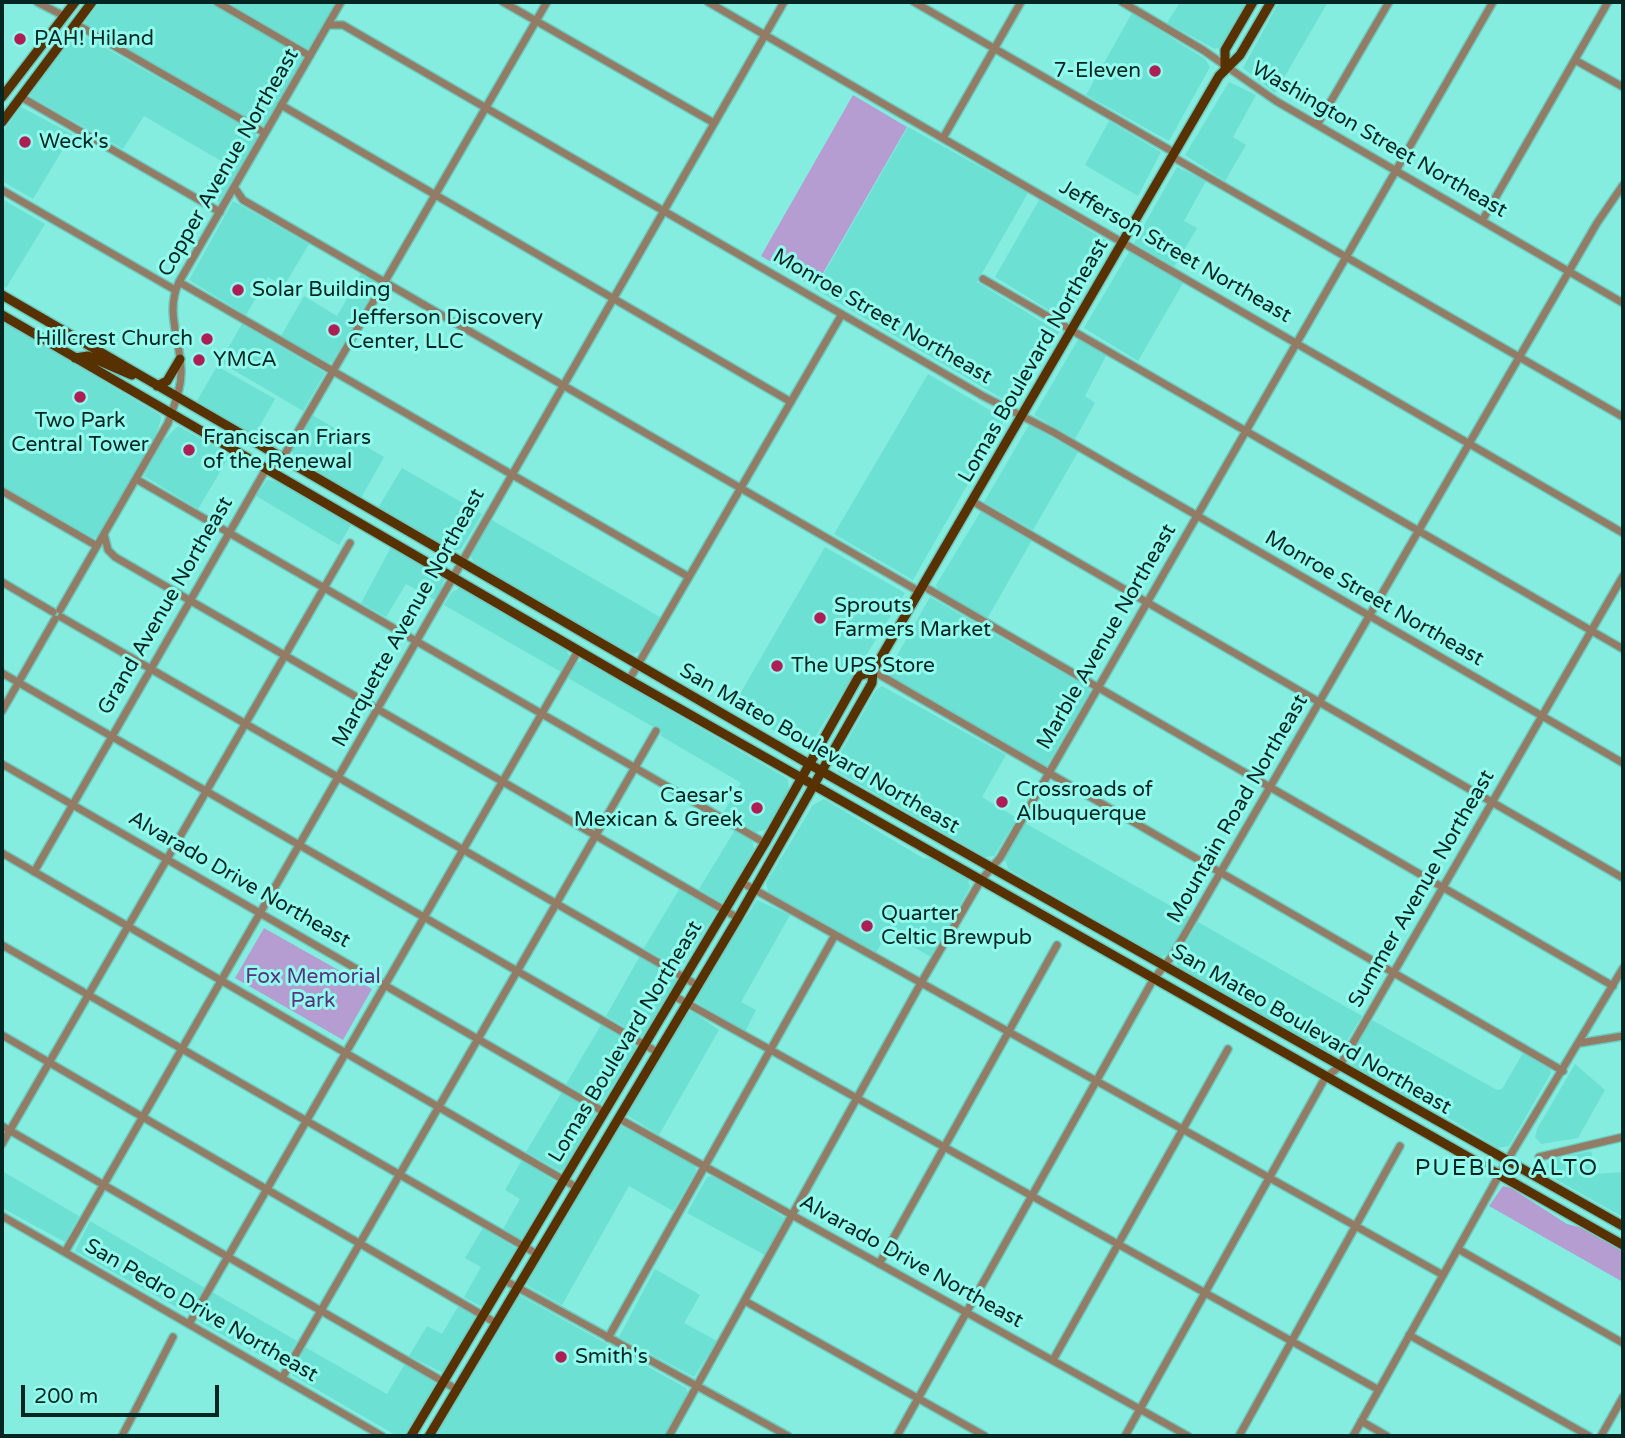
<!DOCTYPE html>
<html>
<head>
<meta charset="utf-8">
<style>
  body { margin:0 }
  #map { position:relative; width:1625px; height:1438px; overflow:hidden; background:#84ede0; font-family:"Varela Round",sans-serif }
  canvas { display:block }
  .frame { position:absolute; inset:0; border:4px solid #032623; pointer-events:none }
  .scale { position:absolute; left:21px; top:1385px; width:198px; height:32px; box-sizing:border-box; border:4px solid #032623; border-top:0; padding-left:9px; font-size:21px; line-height:24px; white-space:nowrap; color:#032623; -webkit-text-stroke:5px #92fbed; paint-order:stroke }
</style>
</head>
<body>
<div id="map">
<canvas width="1625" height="1438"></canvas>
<div class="frame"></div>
<div class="scale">200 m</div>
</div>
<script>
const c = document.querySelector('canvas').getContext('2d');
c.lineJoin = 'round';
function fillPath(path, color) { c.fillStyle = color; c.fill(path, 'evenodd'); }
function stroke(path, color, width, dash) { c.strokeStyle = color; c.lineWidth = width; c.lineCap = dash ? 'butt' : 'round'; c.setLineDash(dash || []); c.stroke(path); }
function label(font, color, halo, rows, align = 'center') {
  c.font = font + ' "Varela Round",sans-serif'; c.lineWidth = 6; c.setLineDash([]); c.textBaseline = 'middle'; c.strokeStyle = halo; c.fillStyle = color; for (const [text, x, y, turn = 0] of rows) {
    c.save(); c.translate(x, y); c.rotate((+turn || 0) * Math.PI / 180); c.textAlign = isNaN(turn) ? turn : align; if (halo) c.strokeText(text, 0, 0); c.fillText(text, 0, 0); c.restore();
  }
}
const built = new Path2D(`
  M100,2H209L302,55L303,60L266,124L260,126L89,27L85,22Z
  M227,2H337L308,49Z
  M1180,2H1247L1221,47L1215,49L1167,23Z
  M1279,2H1328L1275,93L1243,68Z
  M1132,13L1205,59L1210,67L1169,141L1086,95Z
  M77,32L256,133L257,139L219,202L202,194L221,161L144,116L123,149L31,97L30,92Z
  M1229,82L1256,95L1233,137L1246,145L1225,181L1185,155Z
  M21,107L72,134L33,199L2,181V133Z
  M1109,121L1161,152L1138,196L1085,165Z
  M908,127L1028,193L977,282L1059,332L1015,406L815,289Z
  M1177,167L1206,181L1184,221L1197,228L1174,267L1134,243Z
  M2,199L45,224L6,288L2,286Z
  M1039,200L1109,242L1068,318H1062L995,277Z
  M233,201L309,244L284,286L268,277L246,315L189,280Z
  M1129,252L1183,283L1138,361L1084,328Z
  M361,274L375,282L376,287L332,362L329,363L281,336L304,296L337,316Z
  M2,321L160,415L161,420L154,439L97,537L93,538L2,486Z
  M242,324L325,373L303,411L220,362Z
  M1079,338L1107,354L1085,396L1095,403L1075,439L1034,415Z
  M217,366L275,399L254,436L197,401Z
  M928,374L1005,419L913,580L834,534Z
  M312,415L384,457L361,498L294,458L292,450Z
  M1029,425L1078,452L1033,530L984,502Z
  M178,426L230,455L198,509L144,476L161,443Z
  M402,468L482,514L461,549L452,551L378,508Z
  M267,480L276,481L351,525L339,545L256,496Z
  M981,511L1032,540L987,619L938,590L936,585Z
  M490,519L660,617L640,651L634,654L619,648L474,563L470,554Z
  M391,547L444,580L437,601L406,584L386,617L361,603Z
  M825,547L905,593L807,750L733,706Z
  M460,588L565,647L569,656L561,672L444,605L452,592Z
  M930,597L1089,688L1090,692L1046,767L890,676V668Z
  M583,660L788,779L789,791L765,830L756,832L723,813L741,783L661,736L662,732L568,678L576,663Z
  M882,686L1006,755L982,797L1017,818L994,856L985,857L838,772L836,761L876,690Z
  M824,799L923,858L932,859L968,879L970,887L931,957L888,932L876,953L768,892L766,883L813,805Z
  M1025,823L1190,917L1168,954L1161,957L1155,954L1008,869L1005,859Z
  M735,830L752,840L754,849L724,902H720L699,889Z
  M680,888L717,911L680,969L644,948Z
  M757,900L790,915L741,1002L756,1010L745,1032L693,1000Z
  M1198,922L1362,1016L1339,1054L1320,1049L1178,967L1176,959Z
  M640,956L677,980L642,1037L606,1016Z
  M686,1012H693L719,1030L659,1135L625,1114Z
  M1372,1020L1497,1090L1502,1089L1523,1053L1550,1069L1551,1073L1509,1146L1498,1148L1426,1104L1413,1100L1353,1066L1349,1058Z
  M601,1025L637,1047L601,1104L566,1084Z
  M1575,1064L1605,1090L1578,1138L1541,1144L1535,1137L1537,1129Z
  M562,1092L596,1113L564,1170L560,1171L526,1152Z
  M620,1125L695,1166L696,1171L673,1211L629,1186L562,1305L528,1286L526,1281Z
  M1591,1151L1596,1174L1623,1172V1217L1541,1171L1553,1159Z
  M522,1160L557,1183L524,1238L520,1239L503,1229L520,1199L505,1190Z
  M2,1171L79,1216L65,1242L2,1208Z
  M712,1176L785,1218L765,1255L687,1213L707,1177Z
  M90,1221L205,1288L189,1314L75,1251Z
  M483,1228L517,1249L484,1305L480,1306L464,1297L481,1267L465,1258Z
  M655,1269L700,1295L684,1323L717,1341L694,1377L619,1337Z
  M212,1292L297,1341L282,1367L199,1322L197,1319Z
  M519,1295L686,1388L688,1393L664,1436H434Z
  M459,1305L477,1316L443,1373L409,1356L427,1326L442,1334Z
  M305,1347L387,1394L405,1364L436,1383L406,1435L397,1436L292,1375Z`);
const green = new Path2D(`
  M853,95L907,127L815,287L761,256Z
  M264,928L372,989L343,1040L235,978Z
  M1503,1186L1511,1188L1567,1224L1579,1227L1623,1251V1282L1489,1206Z`);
const minor = new Path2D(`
  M37,2L64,16
  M217,2L310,56
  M503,2L714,123
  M708,2L1623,533
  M914,2L1175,153
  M1122,2L1203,50L1276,101L1623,303
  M76,24L265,133
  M328,25H343L983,396L1053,432L1623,763
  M1575,60L1623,87
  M21,97L220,212
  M281,105L791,402
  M1317,125L1389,2
  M943,138L1021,2
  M1173,157L1623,417
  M234,187L243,200L920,592
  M2,190L175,290
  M1482,221L1608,2
  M983,279L1623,649
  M179,282L689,577
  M136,479L765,843
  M2,491L97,546
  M972,501L1623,878
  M104,534L108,550L115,557L738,918
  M2,582L53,612
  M923,586L1613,986
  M60,610L168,423C174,405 182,388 181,369C180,338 165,312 179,282L341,2
  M61,617L697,985
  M873,671L1563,1071
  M2,673L657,1052
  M629,680L842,314
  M2,711L55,619
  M2,764L604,1112
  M2,853L576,1187
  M34,872L266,469L282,459L547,2
  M741,882L1443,1275
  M2,945L537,1254
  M674,996L1379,1390
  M2,1035L496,1323
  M1580,1043L1623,1036
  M618,1118L1188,1436
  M2,1126L456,1389
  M2,1144L350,543
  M1539,1157L1623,1137
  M2,1216L382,1436
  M1458,1249L1623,1343
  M65,1252L784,2
  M879,1264L1057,945
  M504,1280L788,1436
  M745,1301L985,1436
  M189,1324L578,651
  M1409,1335L1589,1436
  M608,1338L835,935
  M1053,1360L1228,1049
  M282,1378L656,731
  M1361,1421L1387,1436
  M122,1436L173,1337
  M669,1436L921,983L981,880L1000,858L1493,2
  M897,1436L1153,980L1172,956L1597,223L1623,185
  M1125,1436L1325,1078L1339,1067L1623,576
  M1239,1436L1400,1146
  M1353,1436L1507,1161L1623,968
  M1601,1436L1623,1397`);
const major = new Path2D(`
  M1225,67V50L1253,2
  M2,97L75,2
  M2,122L92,2
  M2,295L809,764L1623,1226
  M2,315L629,680L1623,1245
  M75,358L88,356L132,375
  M157,386L167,381L180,359
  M411,1436L765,843L859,676L873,671
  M429,1436L738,918L872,683L873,671L1219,76L1240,55L1271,2`);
const markers = [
  [20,39,7,"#ae1d53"],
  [1155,71,7,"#ae1d53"],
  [25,142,7,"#ae1d53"],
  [238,290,7,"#ae1d53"],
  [334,330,7,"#ae1d53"],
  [207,339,7,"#ae1d53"],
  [199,360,7,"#ae1d53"],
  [80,397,7,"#ae1d53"],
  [189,450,7,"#ae1d53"],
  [820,618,7,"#ae1d53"],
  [777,666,7,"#ae1d53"],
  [1002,802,7,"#ae1d53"],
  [757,808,7,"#ae1d53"],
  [867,926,7,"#ae1d53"],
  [561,1357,7,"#ae1d53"]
];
const poiNames = [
  ["PAH! Hiland",34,39],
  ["7-Eleven",1141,71,"right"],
  ["Weck's",39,142],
  ["Solar Building",252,290],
  ["Jefferson Discovery",348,318],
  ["Center, LLC",348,342],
  ["Hillcrest Church",193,339,"right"],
  ["YMCA",213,360],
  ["Two Park",80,421,"center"],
  ["Central Tower",80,445,"center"],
  ["Franciscan Friars",203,438],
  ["of the Renewal",203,462],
  ["Sprouts",834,606],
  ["Farmers Market",834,630],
  ["The UPS Store",791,666],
  ["Crossroads of",1016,790],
  ["Albuquerque",1016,814],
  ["Caesar's",743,796,"right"],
  ["Mexican & Greek",743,820,"right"],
  ["Quarter",881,914],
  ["Celtic Brewpub",881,938],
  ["Smith's",575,1357]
];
const streetNames = [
  ["Washington Street Northeast",1379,140,30],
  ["Copper Avenue Northeast",229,163,-60],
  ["Jefferson Street Northeast",1175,252,30],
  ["Monroe Street Northeast",882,317,30],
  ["Lomas Boulevard Northeast",1034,361,-60],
  ["Monroe Street Northeast",1374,599,30],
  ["Grand Avenue Northeast",166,606,-60],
  ["Marquette Avenue Northeast",409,618,-61],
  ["Marble Avenue Northeast",1107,637,-60],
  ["San Mateo Boulevard Northeast",819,749,30],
  ["Mountain Road Northeast",1238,809,-60],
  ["Alvarado Drive Northeast",239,880,30],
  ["Summer Avenue Northeast",1422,889,-60],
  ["San Mateo Boulevard Northeast",1311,1030,30],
  ["Lomas Boulevard Northeast",626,1042,-59],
  ["Alvarado Drive Northeast",911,1262,29],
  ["San Pedro Drive Northeast",201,1311,30]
];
const parkNames = [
  ["Fox Memorial",313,977],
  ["Park",313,1001]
];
const neighbourhoodNames = [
  ["PUEBLO ALTO",1507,1169]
];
fillPath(built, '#6ce0d3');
fillPath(green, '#b59dd2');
stroke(minor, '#6dc9be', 10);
stroke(major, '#6dc9be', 12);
stroke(minor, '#937c66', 7);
stroke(major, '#573100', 9);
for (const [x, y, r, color] of markers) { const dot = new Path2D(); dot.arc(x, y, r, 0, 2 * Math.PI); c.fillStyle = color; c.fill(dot); stroke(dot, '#92fbed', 2.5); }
label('21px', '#032623', '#92fbed', poiNames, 'left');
label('21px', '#032623', '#92fbed', streetNames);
label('21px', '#5a337e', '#92fbed', parkNames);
c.letterSpacing = '2px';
label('23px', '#032623', '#92fbed', neighbourhoodNames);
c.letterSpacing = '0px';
</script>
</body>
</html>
